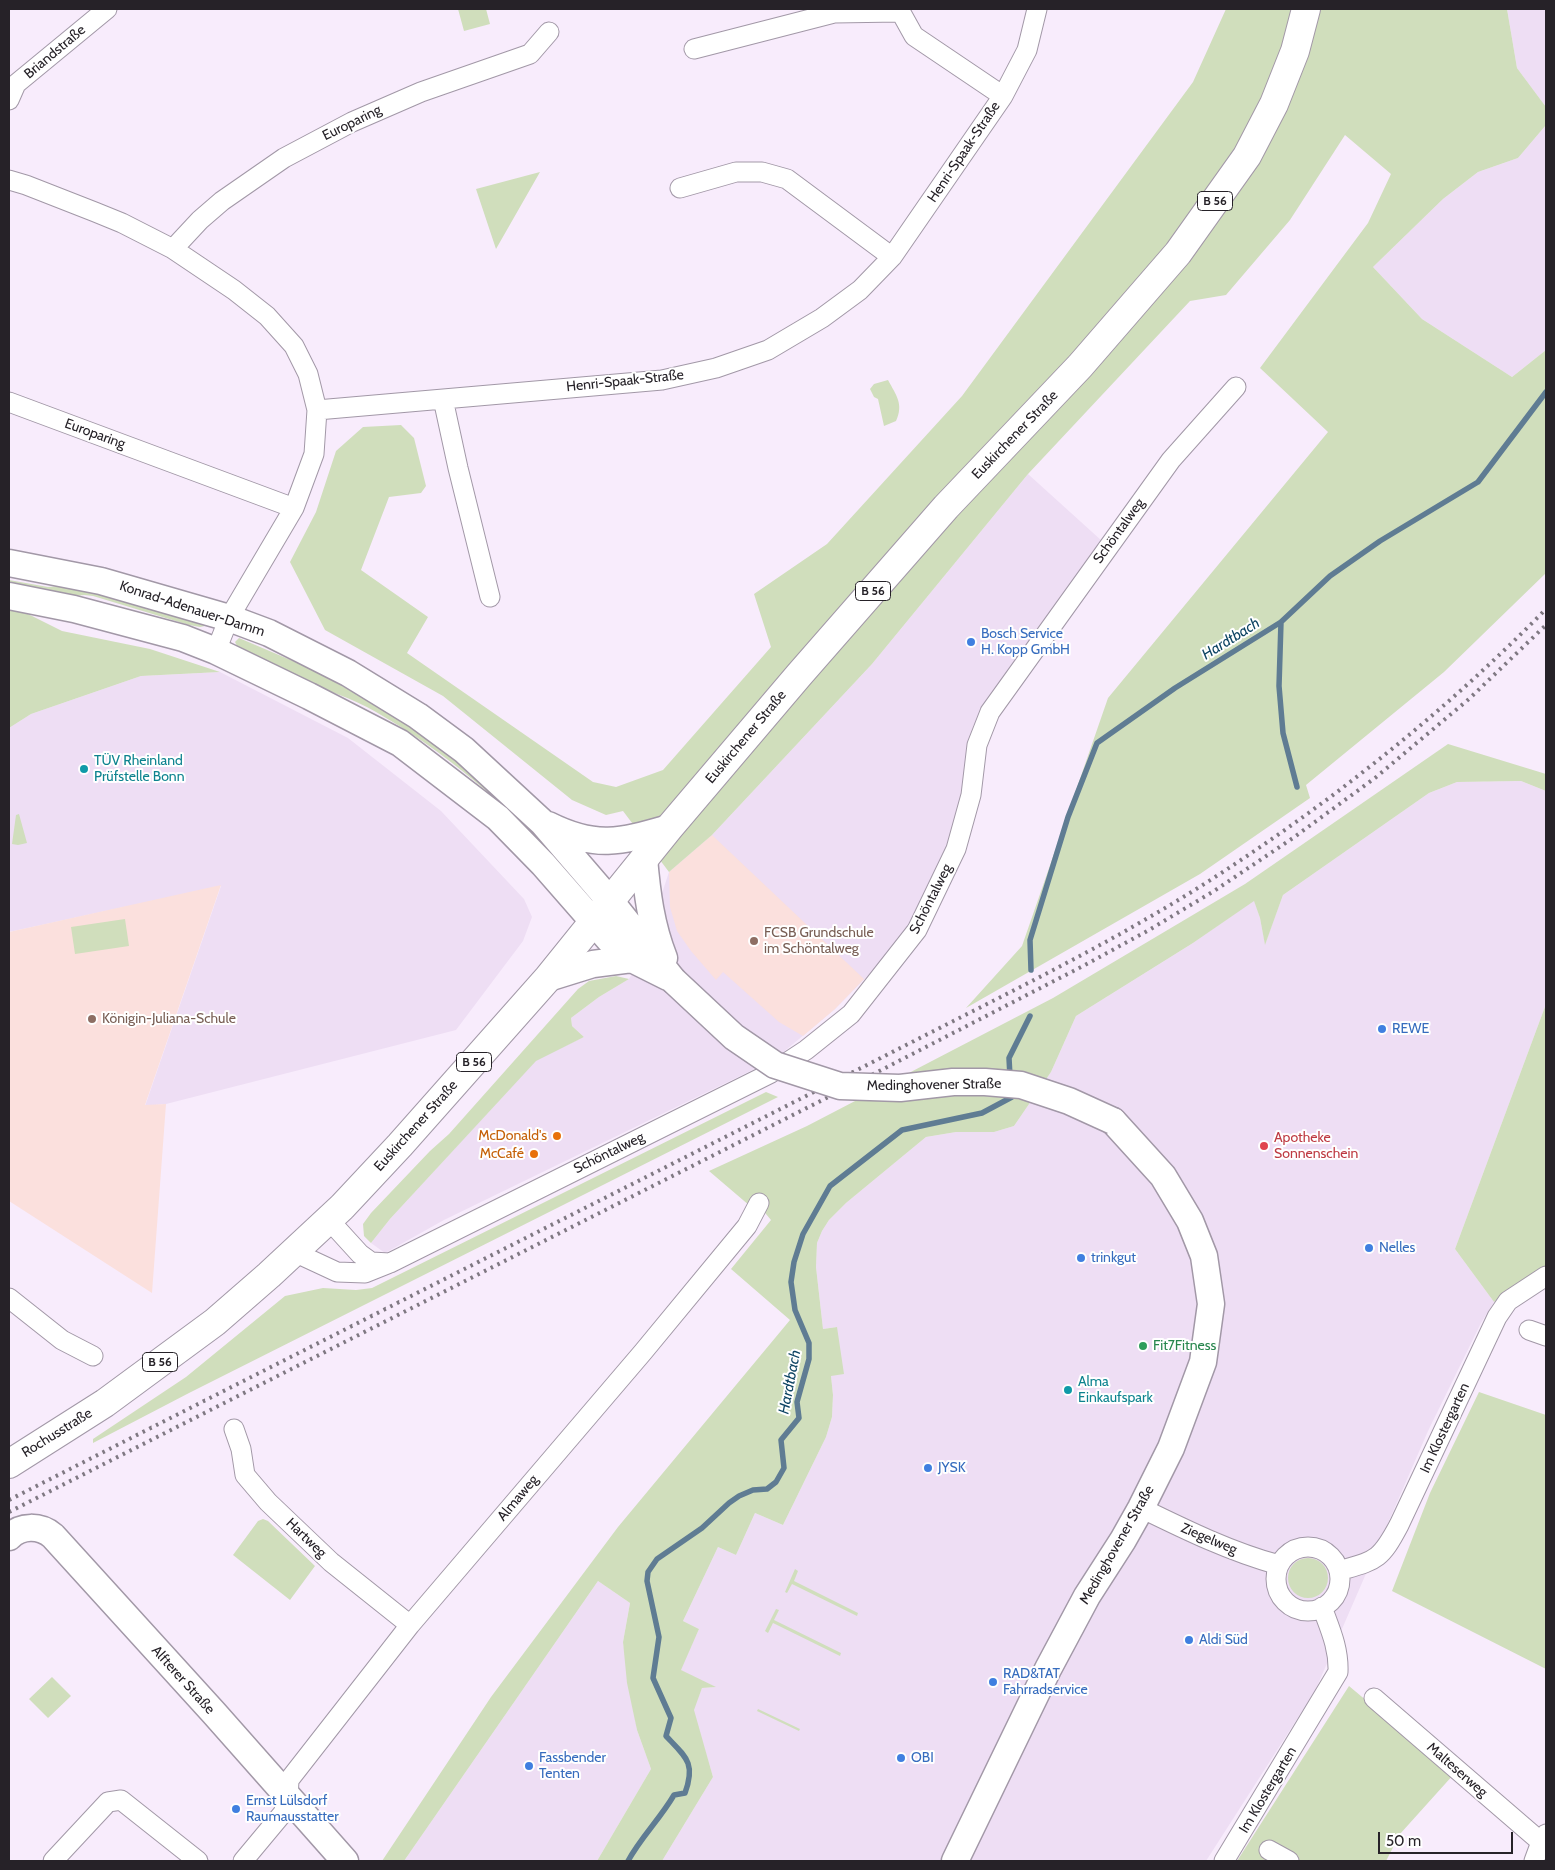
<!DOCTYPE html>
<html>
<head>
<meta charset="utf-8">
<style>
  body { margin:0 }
  #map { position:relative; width:1555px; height:1870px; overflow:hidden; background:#f8ecfc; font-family:Cabin,sans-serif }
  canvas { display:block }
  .frame { position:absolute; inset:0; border:10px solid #262228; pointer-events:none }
  .scale { position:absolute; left:1378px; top:1832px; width:135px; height:22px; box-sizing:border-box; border:2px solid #262228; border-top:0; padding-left:6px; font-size:15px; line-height:18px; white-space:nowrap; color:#262228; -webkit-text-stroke:4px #fff; paint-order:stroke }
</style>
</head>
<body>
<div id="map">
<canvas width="1555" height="1870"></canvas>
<div class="frame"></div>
<div class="scale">50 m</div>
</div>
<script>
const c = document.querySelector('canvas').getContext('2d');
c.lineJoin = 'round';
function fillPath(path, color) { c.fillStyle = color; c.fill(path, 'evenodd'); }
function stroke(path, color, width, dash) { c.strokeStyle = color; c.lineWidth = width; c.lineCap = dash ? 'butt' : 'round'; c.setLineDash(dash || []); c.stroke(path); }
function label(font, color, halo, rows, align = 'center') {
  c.font = font + ' Cabin,sans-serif'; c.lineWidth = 4; c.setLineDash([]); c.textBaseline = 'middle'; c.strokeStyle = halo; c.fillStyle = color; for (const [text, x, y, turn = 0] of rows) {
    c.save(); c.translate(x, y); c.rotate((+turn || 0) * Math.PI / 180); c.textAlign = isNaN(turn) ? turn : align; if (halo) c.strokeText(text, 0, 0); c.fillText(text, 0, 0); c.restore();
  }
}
const built = new Path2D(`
  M1507,9H1546V107L1517,68Z
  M1546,125V350L1512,377L1422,319L1373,267L1443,199L1478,172L1518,158Z
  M1028,474L1102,541L973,726L959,828L914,929L835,1009L775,1059L444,1220L385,1253L371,1243L390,1219L537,1059L584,1037L572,1026L571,1018L599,997L629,979L641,957L669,872L712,835L872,664Z
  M220,672L348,738L441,811L524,899L532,917L523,941L456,1030L166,1104L145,1106L221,886L9,932V728L31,714L141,676Z
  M1521,781L1546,791V1004L1455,1249L1494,1302L1481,1323L1428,1431L1315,1691L1206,1861H662L713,1777L693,1710L702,1688L715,1687L680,1670L699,1629L683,1621L718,1547L736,1555L755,1513L783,1525L826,1437L832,1417L833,1395L831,1376L837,1327L823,1329L816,1267L817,1243L822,1231L829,1220L846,1203L926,1137L956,1132H994L1014,1126L1051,1072L1076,1016L1193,943L1254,900L1260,918L1265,944L1283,895L1429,793L1457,782Z
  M598,1581L630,1603L623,1642L637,1730L651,1769L597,1861H404Z`);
const education = new Path2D(`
  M712,835L864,979L835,1009L803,1036L779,1022L723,972L716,980L691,951L677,931L670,907L669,872Z
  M221,885L145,1105L166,1104L152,1293L9,1201V932Z`);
const green = new Path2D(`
  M458,9H486L490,24L464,31Z
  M1226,9H1507L1517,68L1546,107V125L1518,158L1478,172L1443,199L1373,267L1422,319L1512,377L1546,350V573L1444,672L1306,785L1310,798L1200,874L966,1008L1022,946L1108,698L1328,432L1260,368L1368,223L1391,174L1345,135L1290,220L1226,295L1190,301L1028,474L872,664L712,835L669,872L623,811L606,815L572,800L443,696L325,630L290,562L316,512L336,451L363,427L401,425L414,438L426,486L421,493L389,497L361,570L428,617L407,653L593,782L616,787L663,770L771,647L754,594L827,544L962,396L1193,82Z
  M540,172L496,249L476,189Z
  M888,380C896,395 904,404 896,421L884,426L878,399L874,397L870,389L874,384Z
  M9,580L48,587L72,585L201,623L205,626L200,627L189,625L93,596L84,595L68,597L9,585Z
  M9,610L28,614L62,631L150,649L220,672L141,676L31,714L9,728Z
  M239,638L307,667L381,707L408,724L498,791L562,863C506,805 446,752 376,712C352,698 325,690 299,679C279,670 259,658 238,648L235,642Z
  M1448,744L1546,774V791L1521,781L1457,782L1429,793L1283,895L1265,945L1260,918L1254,901L1193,943L1076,1016L1051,1072L1014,1126L994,1132H956L926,1137L846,1203L829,1220L822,1231L817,1243L816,1267L823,1329L837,1327L844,1374L831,1376L833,1395L832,1417L826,1437L783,1525L755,1513L736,1555L718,1547L683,1621L699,1629L681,1670L716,1687L702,1688L694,1710L713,1777L662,1861H597L651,1769L637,1730L627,1683L623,1642L630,1603L598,1581L404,1861H382L491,1697L618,1527L790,1320L731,1269L771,1220L761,1208L750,1206L709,1171L807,1126L1053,998L1245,884Z
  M19,814L27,843L18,845L12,844L16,815Z
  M125,919L129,946L75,954L71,927Z
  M616,976L629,979L599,997L571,1018L572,1026L584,1037L536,1061L390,1219L371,1243L364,1236L363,1224L371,1213L430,1151L449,1134L578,989L589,981Z
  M1546,1004V1266L1494,1302L1455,1249Z
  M766,1092L778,1097L189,1393L93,1443V1439L186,1377L285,1296L323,1288L356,1290L372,1288Z
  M1479,1392L1546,1415V1669L1392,1591L1430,1493Z
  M263,1519L268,1521L315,1566L290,1600L233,1555L258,1521Z
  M1288 1578a20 20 0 1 1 40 0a20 20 0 1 1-40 0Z
  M795,1569L798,1571L794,1581L858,1613L857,1616L792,1584L787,1593L785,1592Z
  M776,1609L779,1610L774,1620L841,1653L840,1656L773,1623L768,1633L765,1631Z
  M52,1677L71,1696L48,1718L29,1699Z
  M1349,1686L1454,1774L1400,1834L1386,1861H1237Z
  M758,1709L800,1729L799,1731L757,1711Z`);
const stream = new Path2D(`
  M1281,622L1279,686L1283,733L1297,787
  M1031,970L1030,940L1068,817L1097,743L1175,688L1281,622L1330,576L1380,541L1478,482L1546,392
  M1010,1077L1009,1058L1030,1016
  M628,1861C641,1837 660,1819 674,1795L685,1793C696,1763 686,1757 666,1736L671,1718L653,1678L659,1637L647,1581L648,1572L657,1559L702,1528L729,1503L739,1496L753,1490L767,1489L776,1482L784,1468L781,1440L799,1418L797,1402L809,1359V1343L795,1310L791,1282L794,1262L803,1234L830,1186L902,1130L982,1113L1012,1097V1091`);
const street = new Path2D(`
  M899,9L914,36L1003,96
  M694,49L834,13L899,12
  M9,100L16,84L107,9
  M9,180L26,185L95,212L122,223L173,249L234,290L267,316L294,346L308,374L317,410L314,454L294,508L229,618L216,651
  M680,188L736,172H762L787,179L892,257
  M173,249L200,220L222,201L284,158L352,122L421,92L530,54L549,32
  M443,399L458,468L490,597
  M9,402L294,508
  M317,410L662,380L716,368L768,350L822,318L860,290L892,257L1003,96L1027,50L1037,9
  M329,1220L360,1254L371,1262L390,1263
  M294,1252L337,1272L365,1273L390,1263L771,1073L806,1050L851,1014L917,930L956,849L971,795L977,745L990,712L1171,460L1236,387
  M9,1298L62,1340L93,1356
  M1529,1330L1546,1336
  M234,1429L241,1449L245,1475L268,1502L331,1562L410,1625
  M1141,1508C1186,1530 1231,1552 1279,1565
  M1276 1579a32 32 0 1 1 64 0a32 32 0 1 1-64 0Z
  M1339,1571C1376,1560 1380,1561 1399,1525L1497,1317L1508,1301L1546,1276
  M1374,1698L1541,1842
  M1269,1850L1289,1861
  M53,1861L108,1802L121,1800L198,1861
  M243,1861L283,1813L288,1799L289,1780L410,1625L643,1352L747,1226L759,1203
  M1224,1861L1338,1672C1339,1648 1330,1629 1322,1607
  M1534,1861L1541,1842L1546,1834`);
const secondary = new Path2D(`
  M9,563L101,581L229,618L269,633L348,673L418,716L464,750L543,823L611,902L673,980
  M9,596L74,609L183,638L216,651L309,696L400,743L498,818L543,864L613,944L632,959L668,977
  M548,825C596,849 620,842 669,828
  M644,858C647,893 651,925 664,958
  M548,978L593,964L632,959
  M9,1537C21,1525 40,1525 53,1536L214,1713L345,1861
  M955,1861L1048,1669L1087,1596L1123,1540L1141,1508L1171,1448L1203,1362L1211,1304L1204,1256L1190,1221L1163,1176L1113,1121`);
const primary = new Path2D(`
  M9,1464L105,1403L215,1322L269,1275L342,1207L400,1145L548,978L669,828L799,675L946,507L1080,366L1178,253L1247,156L1274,104L1295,51L1306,9`);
const rail = new Path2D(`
  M9,1500C251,1377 494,1254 737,1131C820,1089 902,1047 985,1005C1062,966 1139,926 1212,879C1333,801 1445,712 1546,609
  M9,1512L860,1081L1085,965L1149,930L1214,891L1293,838L1375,778L1469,699L1546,625`);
const secondaryBridge = new Path2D(`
  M673,980L734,1037L775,1065L840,1086L900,1088L953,1082H985L1021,1085L1069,1101L1113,1121`);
const markers = [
  [971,642,5,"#3f7fe0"],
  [84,769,5,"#0f9aa8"],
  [754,941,5,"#8d6e63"],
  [92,1019,5,"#8d6e63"],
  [1382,1029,5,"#3f7fe0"],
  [557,1136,5,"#e8710a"],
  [1264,1146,5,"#e0444e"],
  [534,1154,5,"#e8710a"],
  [1369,1248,5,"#3f7fe0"],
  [1081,1258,5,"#3f7fe0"],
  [1143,1346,5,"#2e9e5b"],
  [1068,1390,5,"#0f9aa8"],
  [928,1468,5,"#3f7fe0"],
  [1189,1640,5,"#3f7fe0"],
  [993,1682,5,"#3f7fe0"],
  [901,1758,5,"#3f7fe0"],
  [529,1766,5,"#3f7fe0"],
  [236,1809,5,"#3f7fe0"]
];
const shields = [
  [1215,201,35],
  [873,591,35],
  [474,1062,35],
  [160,1362,35]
];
const shieldNames = [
  ["B 56",1215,201],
  ["B 56",873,591],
  ["B 56",474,1062],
  ["B 56",160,1362]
];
const streetNames = [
  ["Briandstraße",55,52,-40],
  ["Europaring",352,123,-26],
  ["Henri-Spaak-Straße",964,152,-56],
  ["Henri-Spaak-Straße",625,381,-6],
  ["Europaring",95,434,20],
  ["Euskirchener Straße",1015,435,-46],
  ["Schöntalweg",1119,531,-54],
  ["Konrad-Adenauer-Damm",192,609,18],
  ["Euskirchener Straße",746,737,-50],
  ["Schöntalweg",931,899,-63],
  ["Medinghovener Straße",934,1085,-1],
  ["Euskirchener Straße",416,1126,-48],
  ["Schöntalweg",609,1153,-26],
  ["Im Klostergarten",1445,1428,-65],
  ["Rochusstraße",57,1433,-32],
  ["Almaweg",518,1498,-50],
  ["Hartweg",306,1538,44],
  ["Ziegelweg",1209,1539,23],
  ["Medinghovener Straße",1117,1545,-60],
  ["Alfterer Straße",183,1680,48],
  ["Malteserweg",1457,1770,41],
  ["Im Klostergarten",1268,1790,-59]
];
const shopNames = [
  ["Bosch Service",981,634],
  ["H. Kopp GmbH",981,650],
  ["REWE",1392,1029],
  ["Nelles",1379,1248],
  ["trinkgut",1091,1258],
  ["JYSK",938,1468],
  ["Aldi Süd",1199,1640],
  ["RAD&TAT",1003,1674],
  ["Fahrradservice",1003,1690],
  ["Fassbender",539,1758],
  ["Tenten",539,1774],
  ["OBI",911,1758],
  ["Ernst Lülsdorf",246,1801],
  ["Raumausstatter",246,1817]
];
const cultureNames = [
  ["TÜV Rheinland",94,761],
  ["Prüfstelle Bonn",94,777],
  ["Alma",1078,1382],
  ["Einkaufspark",1078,1398]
];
const educationNames = [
  ["FCSB Grundschule",764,933],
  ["im Schöntalweg",764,949],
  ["Königin-Juliana-Schule",102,1019]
];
const foodNames = [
  ["McDonald's",547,1136],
  ["McCafé",524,1154]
];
const healthNames = [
  ["Apotheke",1274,1138],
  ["Sonnenschein",1274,1154]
];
const leisureNames = [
  ["Fit7Fitness",1153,1346]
];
const waterNames = [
  ["Hardtbach",1231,639,-32],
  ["Hardtbach",790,1382,-79]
];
fillPath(built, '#eedef4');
fillPath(education, '#fbe0dd');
fillPath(green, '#d0debc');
stroke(stream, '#5f7c93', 5.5);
stroke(street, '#a298a7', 21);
stroke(secondary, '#a298a7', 29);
stroke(primary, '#a298a7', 30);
stroke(street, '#fff', 19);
stroke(secondary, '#fff', 26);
stroke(primary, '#fff', 28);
stroke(rail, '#7f7882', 4, [2.5, 5]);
stroke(secondaryBridge, '#a298a7', 29, []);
stroke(secondaryBridge, '#fff', 26);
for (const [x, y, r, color] of markers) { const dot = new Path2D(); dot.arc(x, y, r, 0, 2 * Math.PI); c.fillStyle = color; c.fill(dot); stroke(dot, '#fff', 2); }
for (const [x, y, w] of shields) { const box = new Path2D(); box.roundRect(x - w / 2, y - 9.5, w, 19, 4); c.fillStyle = '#fff'; c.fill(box); stroke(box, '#262228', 1); }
label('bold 12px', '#262228', null, shieldNames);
label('14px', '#262228', '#fff', streetNames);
label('14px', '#366cbe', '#fff', shopNames, 'left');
label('14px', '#0d838f', '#fff', cultureNames, 'left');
label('14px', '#785e54', '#fff', educationNames, 'left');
label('14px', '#c56008', '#fff', foodNames, 'right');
label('14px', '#be3a42', '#fff', healthNames, 'left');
label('14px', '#27864d', '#fff', leisureNames, 'left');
label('italic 15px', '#0d4463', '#fff', waterNames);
</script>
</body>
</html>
